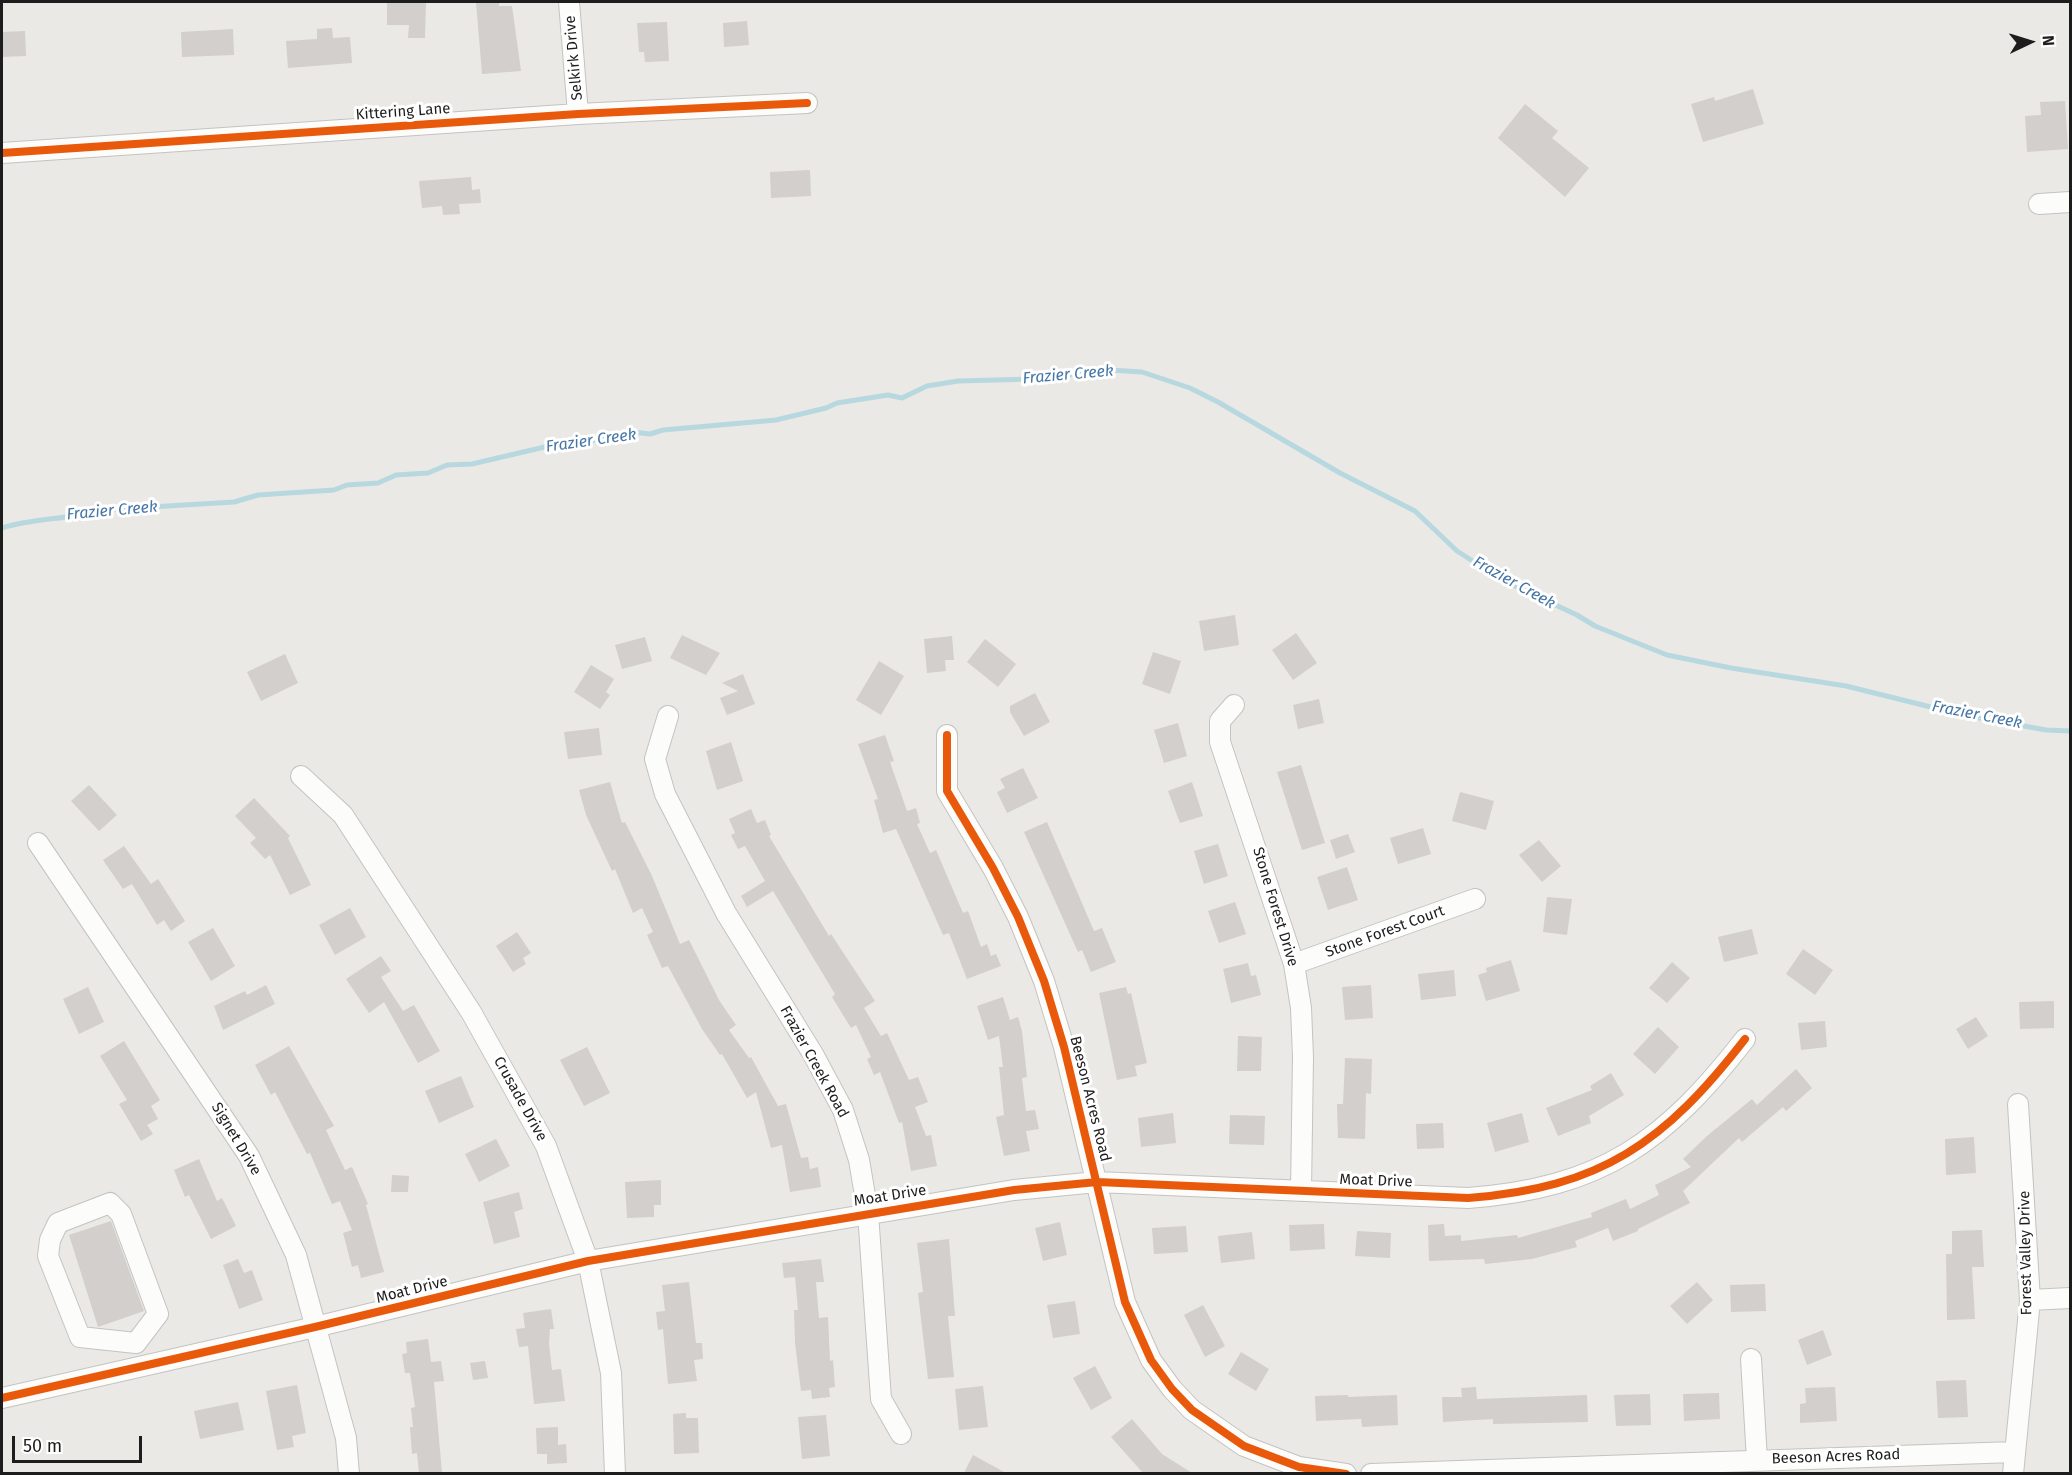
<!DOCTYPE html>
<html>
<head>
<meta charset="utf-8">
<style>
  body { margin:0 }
  #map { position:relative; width:2072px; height:1475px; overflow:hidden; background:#ebe9e5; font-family:"Fira Sans",sans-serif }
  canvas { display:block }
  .frame { position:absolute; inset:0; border:3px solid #1d1d1d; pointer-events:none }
  .north { position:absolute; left:2000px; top:12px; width:60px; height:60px; -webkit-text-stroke:4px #fff; paint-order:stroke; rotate:86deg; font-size:16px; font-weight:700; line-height:24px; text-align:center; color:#1d1d1d }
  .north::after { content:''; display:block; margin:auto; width:21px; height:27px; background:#1d1d1d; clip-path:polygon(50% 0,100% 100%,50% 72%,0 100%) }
  .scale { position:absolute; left:12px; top:1436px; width:130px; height:27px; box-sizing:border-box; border:3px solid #1d1d1d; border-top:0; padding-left:8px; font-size:18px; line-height:21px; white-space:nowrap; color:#1d1d1d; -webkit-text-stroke:4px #fff; paint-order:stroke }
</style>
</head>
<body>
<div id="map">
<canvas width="2072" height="1475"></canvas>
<div class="frame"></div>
<div class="north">N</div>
<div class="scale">50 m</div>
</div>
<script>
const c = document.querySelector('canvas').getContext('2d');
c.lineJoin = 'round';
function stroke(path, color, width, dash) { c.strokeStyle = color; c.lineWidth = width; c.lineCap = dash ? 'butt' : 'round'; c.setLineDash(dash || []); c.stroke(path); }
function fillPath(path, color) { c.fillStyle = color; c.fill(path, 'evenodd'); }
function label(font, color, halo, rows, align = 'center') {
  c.font = font + ' "Fira Sans",sans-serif'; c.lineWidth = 6; c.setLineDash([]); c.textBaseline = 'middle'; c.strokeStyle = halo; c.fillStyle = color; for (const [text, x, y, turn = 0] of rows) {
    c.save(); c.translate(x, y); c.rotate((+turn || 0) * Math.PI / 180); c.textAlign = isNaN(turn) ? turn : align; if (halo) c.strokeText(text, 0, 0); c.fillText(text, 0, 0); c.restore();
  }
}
const stream = new Path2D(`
  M2,528C36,517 70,520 101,510L234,502L258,495L334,490L347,485L378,483L396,475L428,473L447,465L472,464L553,445L591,442L597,438L633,432L650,434L663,430L776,420L826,408L837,403L888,395L902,398L927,386L958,381L1034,379L1110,370L1142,372L1190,388L1218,402L1340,473L1415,511L1457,551L1504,581L1577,615L1595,626L1667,655L1731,668L1846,686L1963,715L2046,730L2070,731`);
const building = new Path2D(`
  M387,2H426L425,38H408L409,25H387Z
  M476,2H499V6H512L521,71L482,74Z
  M747,21L749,45L724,47L723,23Z
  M667,22L669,61L645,62L644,52H639L637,23Z
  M332,28L333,38L350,37L352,63L288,68L286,41L317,39V29Z
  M233,29L234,55L182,57L181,32Z
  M25,31L26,56L2,57V32Z
  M1753,89L1764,124L1703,142L1691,104L1714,97L1715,101Z
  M2065,101L2068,149L2027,152L2025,116L2041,115L2040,102Z
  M1525,104L1558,131L1552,138L1589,168L1565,197L1498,138Z
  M810,170L811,196L771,198L770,172Z
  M471,177L472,190L480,189L481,203L459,204L460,214L443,215L442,206L422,208L419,181Z
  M1235,615L1239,645L1204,651L1199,621Z
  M1296,633L1317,663L1293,680L1272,650Z
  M682,635L720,653L706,675L670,658Z
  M952,636L954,660H945L946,671L927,673L924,639Z
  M645,637L652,661L622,669L615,645Z
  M985,639L1016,664L998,687L967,662Z
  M1153,652L1181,661L1170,694L1142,684Z
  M285,654L298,683L261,701L247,672Z
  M879,661L904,676L881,715L856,700Z
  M591,665L614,679L606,692L610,695L600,709L574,692Z
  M743,674L755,704L727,715L720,698L738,691L722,683Z
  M1035,693L1050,722L1024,736L1010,712V706Z
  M1319,699L1324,723L1298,729L1293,705Z
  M1178,723L1187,756L1164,763L1154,730Z
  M599,728L602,755L568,759L564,732Z
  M885,735L894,761L890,762L907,811L916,808L920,823L917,824L930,853L936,850L963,913L968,911L981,947L987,944L991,956L996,954L1001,966L967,979L949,933L943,935L896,829L883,833L874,800L878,799L858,744Z
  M731,742L743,781L717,790L706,751Z
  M1301,765L1325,843L1302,850L1277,772Z
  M1023,768L1038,798L1007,813L997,792L1005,788L1000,779Z
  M610,782L622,823L625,822L652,876L680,944L689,940L719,1000L736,1025L729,1030L749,1058L751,1057L778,1106L786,1104L801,1158L808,1157L810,1169L818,1167L821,1187L790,1192L782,1145L771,1148L756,1092L747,1098L722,1054L720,1055L702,1029L668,966L662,968L647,935L653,932L642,908L633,913L615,869L612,871L586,815L579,790Z
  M1192,782L1203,816L1180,823L1168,791Z
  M89,785L117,815L99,831L71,801Z
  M1460,792L1494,801L1486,830L1452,821Z
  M254,798L290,836L288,838L311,885L290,895L270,855L265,859L250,843L256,838L235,816Z
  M751,809L757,823L765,820L771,835L769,836L829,936L831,934L875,1001L864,1008L881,1036L887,1033L909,1080L918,1077L928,1102L915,1107L926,1136L931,1135L937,1166L911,1171L902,1122L899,1123L880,1072L874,1075L867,1059L871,1057L856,1025L851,1028L832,997L835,994L773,891L747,907L741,896L765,881L745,846L738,849L731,835L735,833L729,819Z
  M1047,822L1094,931L1102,928L1116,962L1091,972L1082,950L1078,952L1024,832Z
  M1423,828L1431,854L1398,864L1390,838Z
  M1348,834L1355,852L1336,859L1330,840Z
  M1539,840L1561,866L1542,882L1519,855Z
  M1218,844L1228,876L1204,884L1194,851Z
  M124,846L151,884L158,879L185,921L171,931L164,920L157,925L132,884L123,889L103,860Z
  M1347,867L1358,900L1328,910L1317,877Z
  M1547,897L1572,899L1567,935L1543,932Z
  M1235,902L1246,934L1219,943L1208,911Z
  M350,908L366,937L335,955L319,925Z
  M213,928L235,966L211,981L188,942Z
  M1752,929L1758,954L1724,962L1718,937Z
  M517,932L531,953L523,958L526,964L513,972L496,946Z
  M1803,949L1833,970L1815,995L1786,974Z
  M381,956L391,971L381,977L403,1011L414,1005L440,1051L418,1063L384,1002L369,1013L346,979Z
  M1511,960L1520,991L1486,1001L1478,975L1487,972L1486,968Z
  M1672,962L1690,978L1667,1003L1649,988Z
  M1248,963L1251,976L1256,975L1261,995L1231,1003L1223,969Z
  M1454,970L1456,996L1421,1000L1418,974Z
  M266,985L275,1004L223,1030L214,1006L245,991L247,995Z
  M1371,985L1373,1018L1345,1020L1342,987Z
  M88,987L104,1022L79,1034L63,999Z
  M1126,987L1128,994L1131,993L1147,1063L1135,1066L1137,1076L1117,1080L1099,993Z
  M1003,997L1010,1020L1018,1017L1022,1031L1027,1077L1022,1078L1026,1111L1035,1110L1039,1129L1026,1131L1030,1151L1004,1156L996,1117L1004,1115L999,1067H1003L999,1036L988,1040L977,1006Z
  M2054,1001V1028L2020,1029L2019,1002Z
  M1976,1017L1988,1036L1968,1049L1956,1029Z
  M1825,1021L1827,1047L1801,1050L1798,1023Z
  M1658,1027L1679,1047L1655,1074L1633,1054Z
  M1238,1036L1262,1037L1261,1071H1237Z
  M124,1041L160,1100L151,1106L158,1119L147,1125L153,1134L141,1141L119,1104L127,1100L100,1056Z
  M289,1046L334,1126L326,1130L345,1170L352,1167L368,1204L366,1205L384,1272L361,1278L358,1265L352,1267L343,1233L352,1230L340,1201L332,1204L310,1153L307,1154L275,1092L271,1095L255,1065Z
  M587,1047L610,1093L584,1106L560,1060Z
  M1345,1058L1372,1059L1371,1094L1366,1093L1365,1139L1338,1138L1337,1104H1343Z
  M1796,1069L1812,1088L1786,1111L1783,1107L1742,1142L1739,1138L1683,1191L1690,1203L1638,1229V1231L1613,1241L1608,1228L1575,1241L1577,1247L1532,1259L1485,1264L1484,1259L1429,1261L1428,1225L1444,1224L1445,1236L1461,1235V1241L1517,1235L1518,1238L1592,1217L1591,1213L1626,1199L1630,1209L1659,1195L1655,1185L1691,1167L1683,1159L1707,1136L1752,1099L1757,1105Z
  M1611,1073L1624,1095L1589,1116L1591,1123L1558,1136L1546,1108L1592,1090L1590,1086Z
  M461,1076L474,1107L439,1123L425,1091Z
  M1173,1113L1176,1143L1141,1147L1138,1118Z
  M1522,1113L1529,1142L1495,1152L1487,1123Z
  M1230,1115L1265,1116L1264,1145L1229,1144Z
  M1443,1123L1444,1148L1417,1149L1416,1124Z
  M1974,1137L1976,1173L1946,1175L1945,1139Z
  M496,1139L510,1166L479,1182L465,1154Z
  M199,1159L217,1201L222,1198L236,1226L211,1239L189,1195L185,1197L174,1170Z
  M392,1175L409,1176L408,1192H391Z
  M661,1180V1205H654V1217L627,1218L625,1182Z
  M519,1192L523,1209L514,1212L520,1237L494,1244L483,1202Z
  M111,1221L144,1311L98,1327L69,1235Z
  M1060,1222L1067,1255L1043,1261L1035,1228Z
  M1324,1224L1325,1249L1290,1251L1289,1225Z
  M1186,1226L1188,1252L1154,1254L1152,1228Z
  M1982,1230L1984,1267H1972L1975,1319L1947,1320L1946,1254H1952V1231Z
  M1357,1231L1391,1233L1390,1258L1355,1256Z
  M1252,1232L1255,1259L1221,1263L1218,1236Z
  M949,1239L955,1316H948L954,1377L928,1379L918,1293L923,1292L917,1243Z
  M238,1259L244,1273L252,1270L263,1300L239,1309L223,1265Z
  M821,1259L824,1282H816L819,1318L828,1317L830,1361L833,1360L835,1387L829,1388L830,1397L812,1399L811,1390L801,1391L795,1343L794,1310H798L795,1277L784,1278L782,1263Z
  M689,1282L696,1343H702L703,1359L694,1360L697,1381L668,1384L663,1329L658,1330L656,1312L665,1311L662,1285Z
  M1697,1282L1713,1300L1687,1324L1670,1306Z
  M1765,1284L1766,1311L1731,1312L1730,1285Z
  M1075,1301L1080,1334L1053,1338L1047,1305Z
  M1203,1305L1225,1346L1205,1357L1184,1315Z
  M551,1309L554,1329H550L549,1344L552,1370L561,1369L565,1401L534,1404L528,1346L519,1347L516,1329L525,1328L523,1313Z
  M1823,1330L1832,1355L1807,1365L1798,1340Z
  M428,1339L431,1362L441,1361L444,1381L434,1382L442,1473H419L417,1453L412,1454L410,1427H413L411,1408L415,1407L410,1373H405L402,1354L407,1353L406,1342Z
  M1241,1352L1269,1369L1256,1391L1228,1374Z
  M485,1361L488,1378L473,1380L470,1363Z
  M1095,1366L1112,1398L1091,1410L1073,1378Z
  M1966,1380L1968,1417L1938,1418L1936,1381Z
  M297,1385L306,1433L292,1436L294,1447L277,1450L266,1391Z
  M983,1386L988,1427L959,1430L955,1389Z
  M1476,1387L1477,1399L1587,1395L1588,1422L1493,1424V1419L1443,1422L1442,1397H1462L1461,1388Z
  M1835,1387L1837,1421L1800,1423V1404L1806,1403L1805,1388Z
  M1719,1393L1720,1419L1684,1421L1683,1394Z
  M1650,1394L1651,1425L1616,1426L1614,1395Z
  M1348,1395V1397L1397,1395L1398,1425L1362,1427L1361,1419L1316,1421L1315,1396Z
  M238,1402L244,1430L200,1439L194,1411Z
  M686,1413V1418H698L699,1453L674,1454L673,1414Z
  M826,1415L830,1456L802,1459L798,1417Z
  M1132,1419L1162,1454L1192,1473H1143L1111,1437Z
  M558,1427V1445L566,1444L567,1463L547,1464V1454H537L536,1428Z
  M973,1455L1006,1473H964Z`);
const minor = new Path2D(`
  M569,2L578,114
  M2,153L578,114L807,103
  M2039,204L2070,202
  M1234,705L1220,721V742L1294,964L1301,1008L1303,1057L1301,1191
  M668,716L655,759L665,794L726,913L813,1054L843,1110L859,1160L868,1213L881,1399L901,1434
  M947,735V791L993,868L1018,917L1044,981L1064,1047L1125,1302L1151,1360L1172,1389L1192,1410L1244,1446L1299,1467L1346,1474
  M301,776L343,815L471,1012L546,1146L588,1261L611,1373L615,1474
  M38,843L249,1156L296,1255L346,1438L349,1474
  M1294,964L1475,899
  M110,1203L121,1214L158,1314L136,1343L80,1337L48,1256L50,1240L58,1223Z
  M2030,1300L2070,1298
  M1751,1359L1757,1460
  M2,1398L315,1327L588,1261L1014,1190L1097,1182L1468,1198C1602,1188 1665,1142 1745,1039
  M1371,1474L2014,1452
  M2013,1474L2030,1300L2018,1104`);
const cycleway = new Path2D(`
  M2,153L578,114L807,103
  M947,735V791L993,868L1018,917L1044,981L1064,1047L1125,1302L1151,1360L1172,1389L1192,1410L1244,1446L1299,1467L1346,1474
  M2,1398L315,1327L588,1261L1014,1190L1097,1182L1468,1198C1602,1188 1665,1142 1745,1039`);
const streetNames = [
  ["Selkirk Drive",574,58,-95],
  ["Kittering Lane",403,112,-4],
  ["Stone Forest Drive",1275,907,73],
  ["Stone Forest Court",1385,932,-20],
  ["Frazier Creek Road",814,1062,61],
  ["Crusade Drive",520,1099,61],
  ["Beeson Acres Road",1090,1099,76],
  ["Signet Drive",236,1139,59],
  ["Moat Drive",1376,1181,2],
  ["Moat Drive",890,1196,-9],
  ["Forest Valley Drive",2026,1253,-91],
  ["Moat Drive",412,1290,-14],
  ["Beeson Acres Road",1836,1457,-2]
];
const waterNames = [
  ["Frazier Creek",1068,375,-5],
  ["Frazier Creek",591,441,-8],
  ["Frazier Creek",112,511,-5],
  ["Frazier Creek",1514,583,29],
  ["Frazier Creek",1977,715,11]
];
stroke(stream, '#b8d8df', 5);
fillPath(building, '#d2cfcc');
stroke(minor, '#c4c3c1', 22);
stroke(minor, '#fcfcfb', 20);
stroke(cycleway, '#e8590c', 8);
label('15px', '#1d1d1d', '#fff', streetNames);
label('italic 16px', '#4576a6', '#fff', waterNames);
</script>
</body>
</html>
